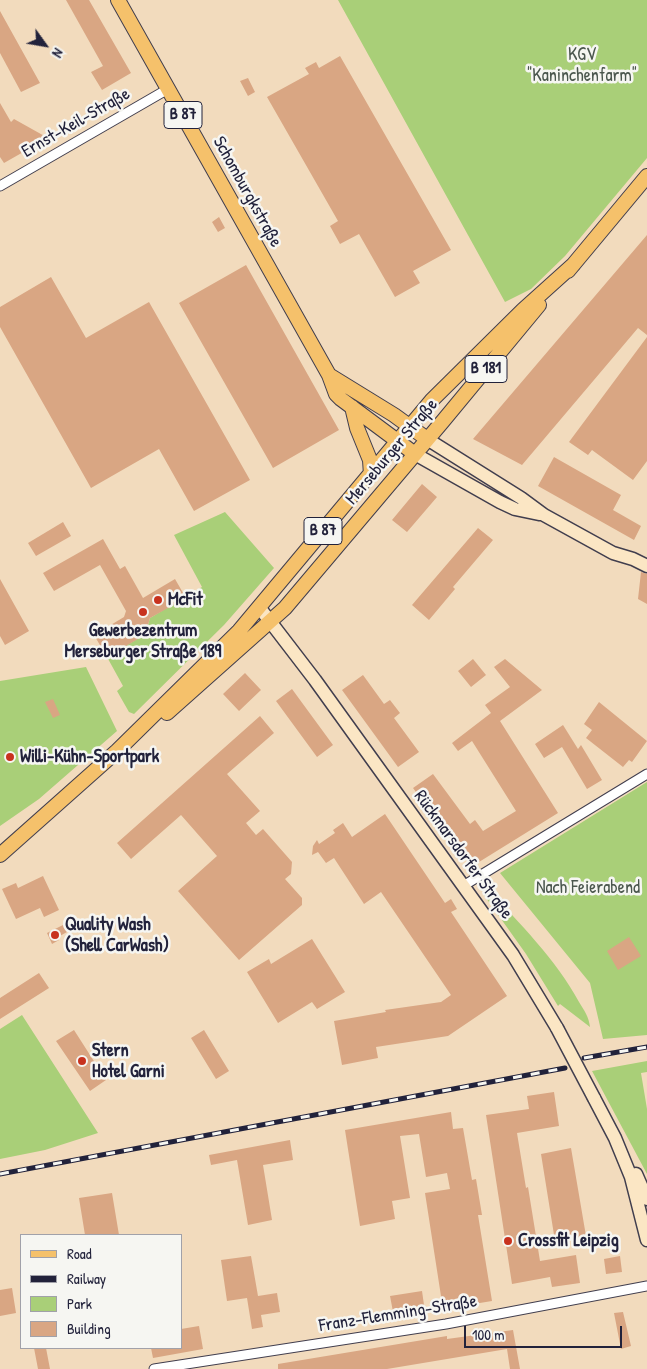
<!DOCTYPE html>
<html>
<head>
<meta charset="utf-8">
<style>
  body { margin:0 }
  #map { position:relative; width:647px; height:1369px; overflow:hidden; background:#f2dbbd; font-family:"Patrick Hand",sans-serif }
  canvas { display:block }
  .legend { position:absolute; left:20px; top:1234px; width:162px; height:115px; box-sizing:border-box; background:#f6f6f2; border:1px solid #a1a1a9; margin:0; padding:6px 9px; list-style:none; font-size:15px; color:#22223b }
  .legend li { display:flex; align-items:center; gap:10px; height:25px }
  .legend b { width:25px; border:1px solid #a1a1a9 }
  .north { position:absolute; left:20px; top:20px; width:50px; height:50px; -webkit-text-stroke:4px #f6f6f2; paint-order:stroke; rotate:122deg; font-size:14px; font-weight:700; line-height:20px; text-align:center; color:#22223b }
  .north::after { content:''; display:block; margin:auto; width:18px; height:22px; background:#22223b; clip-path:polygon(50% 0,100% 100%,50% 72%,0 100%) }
  .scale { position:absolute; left:464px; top:1326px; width:158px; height:22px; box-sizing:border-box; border:2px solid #22223b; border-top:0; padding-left:6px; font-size:15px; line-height:18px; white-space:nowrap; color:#22223b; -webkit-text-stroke:4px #f6f6f2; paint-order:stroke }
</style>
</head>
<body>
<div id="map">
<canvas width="647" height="1369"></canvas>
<ul class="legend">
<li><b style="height:6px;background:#f5c16b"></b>Road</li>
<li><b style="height:6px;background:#22223b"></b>Railway</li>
<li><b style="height:14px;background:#a9cf78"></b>Park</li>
<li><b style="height:14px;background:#d9a683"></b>Building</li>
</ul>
<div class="north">N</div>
<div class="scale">100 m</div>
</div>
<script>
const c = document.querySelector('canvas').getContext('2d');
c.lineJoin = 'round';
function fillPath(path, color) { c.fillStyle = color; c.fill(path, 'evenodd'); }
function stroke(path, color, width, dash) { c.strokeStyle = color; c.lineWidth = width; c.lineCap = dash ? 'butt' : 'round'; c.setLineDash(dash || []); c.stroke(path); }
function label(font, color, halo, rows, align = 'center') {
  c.font = font + ' "Patrick Hand",sans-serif'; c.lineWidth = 5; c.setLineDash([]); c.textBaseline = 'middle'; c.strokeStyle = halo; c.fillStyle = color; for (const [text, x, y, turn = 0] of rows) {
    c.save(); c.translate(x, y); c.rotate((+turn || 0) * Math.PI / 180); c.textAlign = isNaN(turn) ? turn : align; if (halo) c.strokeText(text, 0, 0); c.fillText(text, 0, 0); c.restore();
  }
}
const green = new Path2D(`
  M338,0H647V158L565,256L531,289L505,302Z
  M225,512L274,568L224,625L134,714L129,712L117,691L123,686L107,657L149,632L147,628L150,618L202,587L174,535Z
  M86,667L117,731L39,799L0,826V681Z
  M647,782V1035L603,1039L590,983L500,873Z
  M486,887C519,923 556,959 579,1002C584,1010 589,1017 590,1027L560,1004L558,1006L526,954L484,895Z
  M22,1015L98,1133L45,1150L0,1159V1029Z
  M647,1061V1072L641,1073L647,1109V1174L592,1071Z`);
const building = new Path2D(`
  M66,0H89L131,73L102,90L91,72L103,66Z
  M0,11L40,83L21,92L0,53Z
  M340,56L451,250L413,271L420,283L395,297L359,234L340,244L330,226L338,221L267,97L309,74L305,68L316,62L319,68Z
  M248,78L255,92L248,96L240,81Z
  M0,103L11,122L14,119L48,138L4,163L0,157Z
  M219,217L225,228L218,232L212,222Z
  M647,235V335L638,328L522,465L473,439Z
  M246,265L339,430L273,468L179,303Z
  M51,277L86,338L149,302L250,480L194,511L159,449L91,488L0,327V307Z
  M647,337V461L633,480L592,450L588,455L569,442Z
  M554,457L621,495L613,510L641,526L634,540L538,486Z
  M422,484L437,497L407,532L392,520Z
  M63,522L71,536L36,556L28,543Z
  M478,528L493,540L453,587L455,589L429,620L412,605Z
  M103,539L120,569L125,566L143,598L175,579L186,598L150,618L147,628L150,632L107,657L94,635L124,617L126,611L100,565L54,591L43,573Z
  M641,572L647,574V604L638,599Z
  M0,579L29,631L5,645L0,636Z
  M473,659L486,675L471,687L458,671Z
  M505,659L542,690L500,721L558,813L479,862L471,863L465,859L413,788L433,774L470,824L475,820L483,831L516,811L472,741L458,751L452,743L491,713L485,705L510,687L494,667Z
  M245,673L261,690L239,711L223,694Z
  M363,675L384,704L390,700L400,713L394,718L419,752L398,767L342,690Z
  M292,689L333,745L317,757L276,701Z
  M53,699L60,715L53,718L45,702Z
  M599,702L647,741L632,762L629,760L623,767L586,738L592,730L584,724Z
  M260,716L274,733L227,774L260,811L246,823L256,835L263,829L292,862L291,874L285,879L302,898V905L239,960L178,891L217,856L181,815L131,859L117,843Z
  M563,725L578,749L581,745L602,780L587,789L562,747L544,758L535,744Z
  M385,814L445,903L451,899L457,909L451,912L507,996L448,1036L376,1047L378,1058L342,1065L334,1021L386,1012L385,1010L441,1002L451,995L381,892L364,904L334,858L326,863L318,852L312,855L313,846L317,840L319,844L335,833L333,830L343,823L352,837Z
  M43,876L59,910L44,917L40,908L16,919L2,889L16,883L18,888Z
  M63,925L67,932L58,937L59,940L52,944L47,933Z
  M629,937L641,956L618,970L607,951Z
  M312,939L345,992L317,1009L312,1002L278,1023L247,972L269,959L271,964Z
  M39,973L49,988L0,1019V998Z
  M74,1030L106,1080L90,1091L56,1041Z
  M204,1030L229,1071L216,1079L191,1038Z
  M554,1092L559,1126L517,1133L526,1188L528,1187L540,1261L576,1255L580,1283L552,1287L550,1277L512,1284L486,1115L529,1109L527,1096Z
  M451,1112L453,1129L463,1128L472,1180L476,1179L482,1215H478L492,1301L443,1309L425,1193L450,1189L447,1173L426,1177L419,1134L400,1136L410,1198L392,1201L395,1219L360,1226L345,1130Z
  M290,1140L293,1160L263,1165L272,1220L248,1225L237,1160L211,1165L209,1155Z
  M571,1148L586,1236L555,1241L541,1154Z
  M112,1193L119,1235H85L79,1198Z
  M251,1256L258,1296L277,1293L280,1312L261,1315L263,1327L252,1329L247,1298L227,1301L221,1260Z
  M620,1256L622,1272L606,1274L604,1259Z
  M12,1288L16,1313L0,1316V1290Z
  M422,1291L425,1312L394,1317L390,1296Z
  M623,1312L631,1346L621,1349L614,1313Z
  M199,1326L203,1349L153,1358L151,1348H181V1329Z
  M513,1330L520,1369H510L507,1349L387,1369H278V1364L447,1336V1339Z
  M34,1348H46L50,1369H38Z`);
const street = new Path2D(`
  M0,186L168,89
  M463,886L647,774
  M154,1369L446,1324L647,1286`);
const secondary = new Path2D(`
  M427,439L521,498L544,515L613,553L633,559L647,566
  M415,454L500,502L515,509L539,514
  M259,607L315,680L513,955L557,1028
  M594,1098L615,1138L631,1177L647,1240
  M636,1174L647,1199`);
const primary = new Path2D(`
  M118,0L329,375L336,394L341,399L415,454
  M568,271L647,176
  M329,375L394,415L427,439
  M352,407L357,428L370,460L371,475
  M167,713L285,608L443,421L539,305
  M0,855L117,751L239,631L432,400L523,310L573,265`);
const rail = new Path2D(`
  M584,1058L647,1047
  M0,1174L565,1068`);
const secondaryBridge = new Path2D(`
  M557,1028L594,1098`);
const markers = [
  [158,600,5,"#c8321e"],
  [143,612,5,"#c8321e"],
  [10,757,5,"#c8321e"],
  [55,935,5,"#c8321e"],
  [82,1061,5,"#c8321e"],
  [508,1241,5,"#c8321e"]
];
const shields = [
  [183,115,38],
  [486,369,42],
  [323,531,38]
];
const shieldNames = [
  ["B 87",183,115],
  ["B 181",486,369],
  ["B 87",323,531]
];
const parkNames = [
  ["KGV",582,55],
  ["\"Kaninchenfarm\"",582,76],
  ["Nach Feierabend",588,888]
];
const streetNames = [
  ["Ernst-Keil-Straße",76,123,-30],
  ["Schomburgkstraße",247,192,61],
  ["Merseburger Straße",392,452,-50],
  ["Rückmarsdorfer Straße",463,855,54],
  ["Franz-Flemming-Straße",398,1314,-9]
];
const poiNames = [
  ["McFit",168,600],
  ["Gewerbezentrum",143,631,"center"],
  ["Merseburger Straße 189",143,652,"center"],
  ["Willi-Kühn-Sportpark",20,757],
  ["Quality Wash",65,925],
  ["(Shell CarWash)",65,946],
  ["Stern",92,1051],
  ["Hotel Garni",92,1072],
  ["Crossfit Leipzig",518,1241]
];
fillPath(green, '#a9cf78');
fillPath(building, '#d9a683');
stroke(street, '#413e4e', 11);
stroke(secondary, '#413e4e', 15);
stroke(primary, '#413e4e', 16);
stroke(street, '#fff', 9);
stroke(secondary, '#fbe6c4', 12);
stroke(primary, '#f5c16b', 14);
stroke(rail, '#22223b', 5);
stroke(rail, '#f6f6f2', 3, [9]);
stroke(secondaryBridge, '#413e4e', 15, []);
stroke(secondaryBridge, '#fbe6c4', 12);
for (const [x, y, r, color] of markers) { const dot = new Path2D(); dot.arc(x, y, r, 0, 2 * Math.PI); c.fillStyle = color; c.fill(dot); stroke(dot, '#f6f6f2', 2); }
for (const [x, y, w] of shields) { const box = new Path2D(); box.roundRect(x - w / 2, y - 13.5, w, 27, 4); c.fillStyle = '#f6f6f2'; c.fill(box); stroke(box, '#22223b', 1); }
label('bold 16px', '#22223b', null, shieldNames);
label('18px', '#4a564d', '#f6f6f2', parkNames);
label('18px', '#22223b', '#f6f6f2', streetNames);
label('bold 18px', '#22223b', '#f6f6f2', poiNames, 'left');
</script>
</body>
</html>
